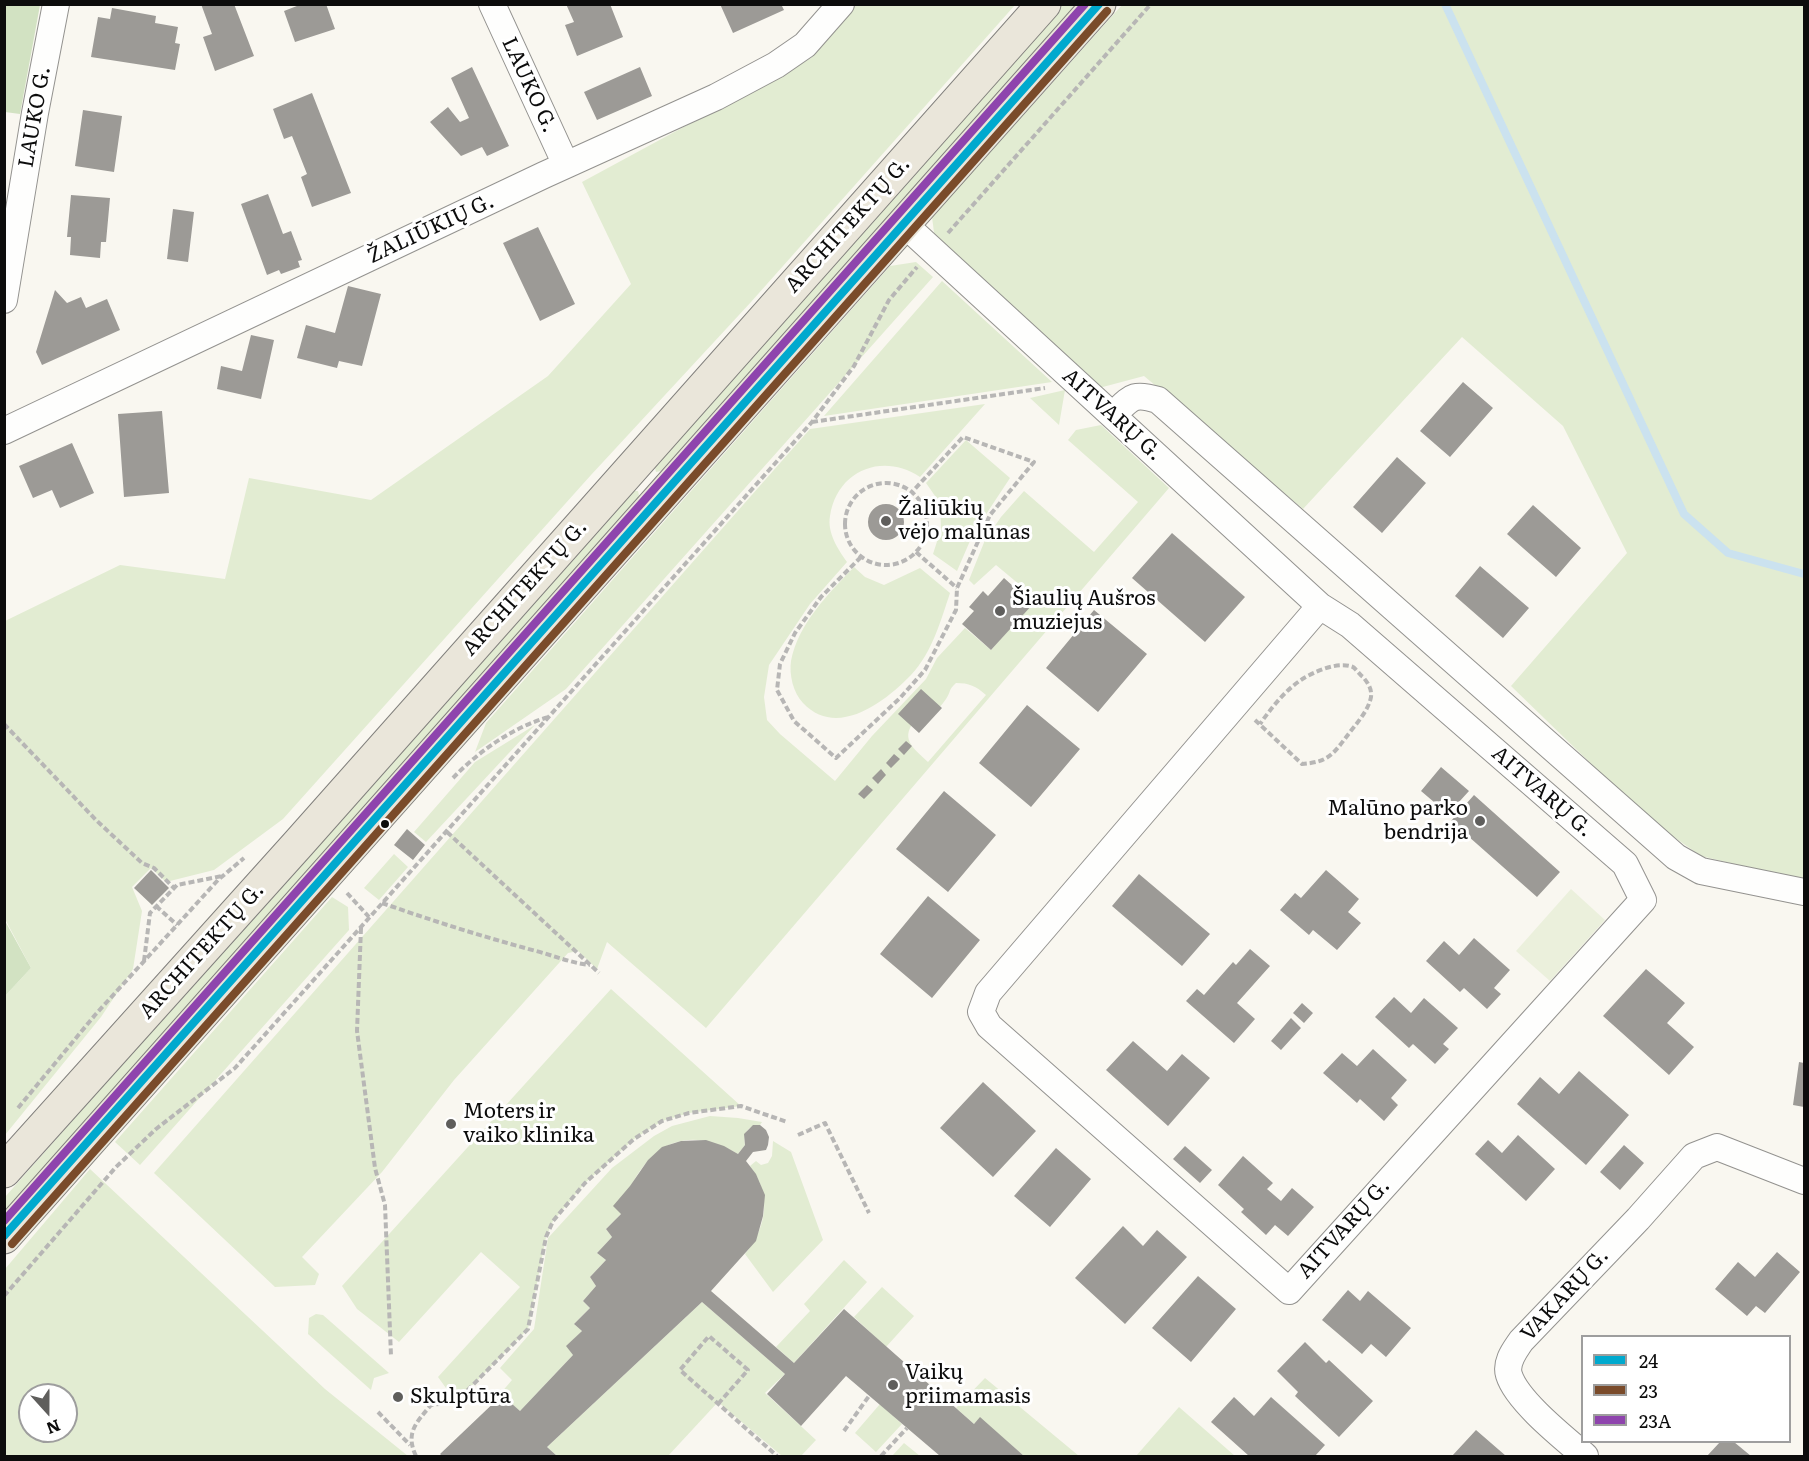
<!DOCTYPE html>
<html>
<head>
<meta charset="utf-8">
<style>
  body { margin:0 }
  #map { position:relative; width:1809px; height:1461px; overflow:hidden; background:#f9f7f0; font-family:Literata,serif }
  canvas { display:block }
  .frame { position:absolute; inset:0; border:6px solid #0c0c0c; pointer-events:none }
  .legend { position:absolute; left:1581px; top:1335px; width:210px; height:108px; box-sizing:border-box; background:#fff; border:2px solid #9e9e9e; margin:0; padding:8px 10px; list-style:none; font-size:18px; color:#0c0c0c }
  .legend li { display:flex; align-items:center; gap:12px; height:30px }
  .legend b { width:30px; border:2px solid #9e9e9e }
  .north { position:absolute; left:18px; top:1383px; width:60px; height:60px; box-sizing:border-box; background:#fff; border:2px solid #9e9e9e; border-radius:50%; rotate:159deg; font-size:16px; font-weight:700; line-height:24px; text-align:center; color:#0c0c0c }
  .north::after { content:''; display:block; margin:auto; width:21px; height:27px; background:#5f5e5c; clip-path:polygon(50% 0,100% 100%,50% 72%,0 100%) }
</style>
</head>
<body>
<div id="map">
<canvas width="1809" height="1461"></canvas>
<div class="frame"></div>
<ul class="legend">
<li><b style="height:8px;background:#00a9ce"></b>24</li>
<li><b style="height:8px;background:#7a4b2a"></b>23</li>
<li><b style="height:8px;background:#8e44ad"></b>23A</li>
</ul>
<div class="north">N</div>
</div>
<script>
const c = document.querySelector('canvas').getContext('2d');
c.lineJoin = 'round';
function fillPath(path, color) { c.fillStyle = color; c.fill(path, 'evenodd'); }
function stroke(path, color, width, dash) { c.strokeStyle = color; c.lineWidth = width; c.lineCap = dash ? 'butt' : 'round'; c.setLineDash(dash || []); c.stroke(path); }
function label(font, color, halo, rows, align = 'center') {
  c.font = font + ' Literata,serif'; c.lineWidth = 6; c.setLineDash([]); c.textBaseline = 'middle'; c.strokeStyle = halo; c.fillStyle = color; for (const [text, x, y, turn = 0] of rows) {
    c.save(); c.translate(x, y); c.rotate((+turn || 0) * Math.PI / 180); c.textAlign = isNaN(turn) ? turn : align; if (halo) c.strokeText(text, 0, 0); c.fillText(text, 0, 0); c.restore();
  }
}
const green = new Path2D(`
  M856,5H1015L751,302L591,475L283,819L214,870L166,882L151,868L132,887L142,911L133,969L101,1017L5,1135V996L31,968L5,919V621L120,565L225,579L249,478L371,500L548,376L631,284L582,182L811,58Z
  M1062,5H1077L661,471L656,472L654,464Z
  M1122,5H1804V881L1701,856L1648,819L1511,686L1627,553L1563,426L1462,337L1303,509L1144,376L1099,388L935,240L932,217Z
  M916,262L933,277L566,689L475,752L486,723L890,266Z
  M942,281L1052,382L824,416Z
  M1065,390L1059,425L1030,398Z
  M985,404L920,477C883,452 837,470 830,516C827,533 838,549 847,562L810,604L769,665L764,697L767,720L780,734L835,781L872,736L926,679L937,658L965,628L991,650L1032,604L1017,590L1020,585L996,565L974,585L969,580L985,540L1001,517L1024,491L1094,552L1138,502L1068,440L1076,430L1101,425L1169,488L706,1028L607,942L597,969L578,951L568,953L454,1080L382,1172L302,1257L319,1274L315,1285L275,1287L154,1173L810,429ZM956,683C969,683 976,686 986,695L928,762C917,751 902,742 911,726C924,722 938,711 946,699C951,692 948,690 956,683Z
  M966,440L1010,478L973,534L957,571L933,554L941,529L940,503L926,483Z
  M633,491H638L639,495L637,501L5,1211V1197L628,493Z
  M854,567L865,577L884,585L920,568L950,593C941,620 932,653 911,675C885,702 837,739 803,703C793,693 789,674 791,661C798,624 829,593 854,567Z
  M535,725L426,842L414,832L475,762Z
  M394,854L408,867L379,900L364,888Z
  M332,897L348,907L349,930L140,1165L115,1142Z
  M611,989L741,1106L689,1113L662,1121L634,1139L585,1183L553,1221L546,1237L528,1329L456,1402L438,1377L520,1287L481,1252L399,1342L357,1309L342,1286Z
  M710,1116L738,1118L762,1122L760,1125C747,1126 743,1133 745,1145L738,1154C692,1127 655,1139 631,1186C626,1194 626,1204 622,1212C618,1218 611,1224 606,1229L612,1237L597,1253L606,1260L590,1277L596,1286L583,1301L590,1308L574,1324L582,1331L567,1346L573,1355L520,1411L500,1394L512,1380L500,1368L534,1329L548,1238L612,1168L654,1136L672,1126Z
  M773,1141L791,1152L823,1240L773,1292L745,1254C767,1227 772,1195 750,1166L756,1161L761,1165L768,1163L772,1156Z
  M90,1169L325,1389L408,1456H5V1269ZM30,1395H66V1431H30Z
  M844,1260L867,1282L794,1363L776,1347L810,1311L804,1304Z
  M882,1287L914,1316L886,1347L854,1317Z
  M702,1302L785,1374L765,1393L816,1440L801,1456H782L718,1402L668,1456H557L547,1447Z
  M316,1314L323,1315L389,1373L374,1378L371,1390L308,1334L309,1318Z
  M985,1378L1079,1456H1024L980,1418L974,1424L956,1408Z
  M880,1404L902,1424L876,1452L855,1433Z
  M1179,1407L1235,1456H1136Z
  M904,1443L920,1456H892Z`);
const forest = new Path2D(`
  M4,5H40L20,114L5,112Z
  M4,919L31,968L5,996H4Z`);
const pitch = new Path2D(`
  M1571,889L1605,920L1550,981L1516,951Z`);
const stream = new Path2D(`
  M1445,4L1684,514L1728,553L1804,574`);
const building = new Path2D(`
  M201,4H234L254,56L215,71L203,37L212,34Z
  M302,4H326L335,29L295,42L284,11Z
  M566,4H610L623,37L577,56L565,25L574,22Z
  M720,4H781L784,10L733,33Z
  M112,8L156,16L155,23L178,27L175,43L180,44L175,70L91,57L98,17L110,19Z
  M472,67L509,146L487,156L482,147L461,156L430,122L448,107L460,122L469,118L451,78Z
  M640,67L652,96L597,120L584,92Z
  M312,93L351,193L312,207L301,177L307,174L292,136L284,139L273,109Z
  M83,110L122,116L114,172L75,166Z
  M268,194L283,234L291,231L302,260L298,261L300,267L281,274L279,270L267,275L241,204Z
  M71,195L110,198L106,242H101L100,258L70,255L71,237H67Z
  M173,209L194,212L188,262L167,259Z
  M538,227L575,304L540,321L503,243Z
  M348,286L381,294L362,366L339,361L337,368L297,358L306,325L335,333Z
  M55,290L67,303L81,297L86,308L107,299L120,330L42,365L36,352Z
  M251,335L274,340L261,399L217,389L221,366L242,371Z
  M1463,382L1493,408L1450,457L1420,431Z
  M162,411L169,493L124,497L118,414Z
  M72,443L94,493L60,508L52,490L33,498L19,466Z
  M1397,457L1426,483L1382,533L1353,507Z
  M868 522a18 18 0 1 1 36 0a18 18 0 1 1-36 0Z
  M1533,505L1581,548L1556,577L1507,534Z
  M1172,533L1245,597L1205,642L1132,578Z
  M1480,566L1529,608L1503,638L1455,596Z
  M1004,578L1033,604L991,650L962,624L974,611L969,607L983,591L988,596Z
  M1094,610L1147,654L1098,712L1046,668Z
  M921,689L942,708L919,733L898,714Z
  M1027,705L1080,749L1031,807L979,763Z
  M906,741L912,746L904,755L898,749Z
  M894,754L900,759L891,768L886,763Z
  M1441,767L1469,791L1448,814L1421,791Z
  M881,769L886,775L878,784L872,778Z
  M867,785L873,790L864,799L858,794Z
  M944,791L996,835L948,892L896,849Z
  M1474,795L1560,872L1537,897L1451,821Z
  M407,829L425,845L413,860L394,845Z
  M151,870L169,888L152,905L134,888Z
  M1326,870L1359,899L1348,912L1361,923L1337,950L1313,930L1309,935L1280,910L1295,893L1301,898Z
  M1139,874L1210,934L1182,966L1112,906Z
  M928,896L980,940L932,998L880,954Z
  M1474,938L1510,970L1494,988L1501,994L1487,1009L1464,988L1460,992L1426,961L1444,941L1459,955Z
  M1250,949L1270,966L1237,1003L1255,1019L1234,1043L1186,1001L1197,989L1204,995L1233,962L1236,965Z
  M1646,969L1685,1003L1667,1023L1694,1047L1669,1075L1603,1016Z
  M1394,997L1411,1013L1424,998L1458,1028L1443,1044L1449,1049L1435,1064L1413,1044L1409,1048L1375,1017Z
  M1302,1003L1313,1013L1304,1023L1293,1013Z
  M1291,1018L1301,1028L1281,1050L1271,1041Z
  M1133,1041L1167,1071L1182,1054L1210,1078L1168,1126L1106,1070Z
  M1373,1049L1407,1080L1391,1098L1398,1105L1384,1121L1360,1099L1357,1103L1323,1073L1342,1053L1357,1066Z
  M1799,1062L1804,1063V1107L1793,1105Z
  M1579,1071L1629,1115L1586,1165L1517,1104L1540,1077L1559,1094Z
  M983,1082L1036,1131L993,1177L940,1128Z
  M753,1125H760L766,1130L769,1137L768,1145L766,1150L753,1152L746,1161L756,1174L765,1195L763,1216L756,1241L711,1291L794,1363L844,1309L974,1424L980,1417L1024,1456H940L846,1376L801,1426L767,1394L785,1374L702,1302L547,1447L557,1456H442L440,1454L502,1395L520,1411L573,1355L566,1346L582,1331L574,1324L590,1308L583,1301L596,1286L590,1277L606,1260L597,1253L612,1237L606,1229L621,1214L613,1206L630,1186L648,1160L662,1147L681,1141L706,1140L724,1146L738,1154L745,1145L744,1134Z
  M1518,1135L1555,1169L1526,1201L1475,1154L1488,1140L1502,1153Z
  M1624,1145L1644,1163L1620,1190L1600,1172Z
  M1185,1146L1212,1170L1200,1183L1173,1159Z
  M1056,1148L1091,1179L1050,1227L1014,1196Z
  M1243,1156L1273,1183L1267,1189L1281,1201L1292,1188L1314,1207L1288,1236L1275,1225L1266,1235L1241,1212L1244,1209L1218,1185Z
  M1123,1226L1143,1246L1157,1230L1187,1257L1125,1324L1075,1278Z
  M1777,1252L1800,1272L1765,1313L1756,1306L1747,1316L1715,1289L1738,1262L1755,1277Z
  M1198,1276L1236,1309L1191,1362L1152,1328Z
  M1348,1290L1360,1301L1368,1291L1411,1328L1386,1357L1371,1344L1362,1354L1322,1320Z
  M1305,1342L1326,1363L1329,1360L1373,1401L1339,1437L1295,1396L1298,1392L1277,1371Z
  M1234,1397L1254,1416L1271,1397L1325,1445L1315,1456H1249L1211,1422Z
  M1476,1430L1506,1456H1452Z
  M1720,1442H1734L1751,1456H1707Z`);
const path = new Path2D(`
  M948,233L1151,4
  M812,422L1045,388
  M845 524a41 41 0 1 1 82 0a41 41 0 1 1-82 0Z
  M916,552L957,588
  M861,557L821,597L795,633L780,664L777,690L794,721L836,758L900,698L925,670L956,610L957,588L990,515L1034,462L963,437L912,492
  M1255,720L1302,764C1327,762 1332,756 1347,736C1355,725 1368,712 1371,697C1372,689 1368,683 1363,677C1360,675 1356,669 1353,667C1339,661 1316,671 1304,678C1286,689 1272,707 1260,724
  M4,724L96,820L142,863L154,868L174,888
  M453,778C479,751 513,727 549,717
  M447,832L599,973
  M347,893L369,917
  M382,903C433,921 484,937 536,951C555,956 571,963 590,965
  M156,906L177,925
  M361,928L357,1031L375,1168L385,1205L391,1356
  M144,961L150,913L177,885L222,876
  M18,1108L95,1015L218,880L244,858
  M798,1135L825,1123L869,1213
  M4,1296L116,1167L156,1129L235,1068L812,422L854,366L889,300L917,267
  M718,1404L748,1370L709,1336L680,1370L777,1456
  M378,1412L410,1445
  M844,1431L869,1396
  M416,1456C405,1433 416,1423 431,1405L456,1402L528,1329L546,1237L553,1221L585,1183L634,1139L662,1121L689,1113L741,1106L787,1122
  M881,1456L907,1428`);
const street = new Path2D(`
  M492,4L566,165
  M904,224L1320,606L1350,625L1625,864L1643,900L1289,1291L989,1026L981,1012L988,993L1320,606
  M4,300L35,113L56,4
  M1113,415C1131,398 1132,392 1158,400L1676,857L1701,871L1804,892
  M4,431L544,175L716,97L776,65L805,45L841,4
  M1585,1456C1564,1438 1517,1401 1509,1375C1505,1362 1515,1350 1521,1341L1638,1219L1694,1156L1717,1147L1804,1181`);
const primary = new Path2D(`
  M4,1171L299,843L1044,4
  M4,1237L1099,4`);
const bus1 = new Path2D(`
  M4,1236L1099,4`);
const bus2 = new Path2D(`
  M12,1244L1107,11`);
const bus3 = new Path2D(`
  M4,1221L1085,4`);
const markers = [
  [886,521,6,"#5f5e5c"],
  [1000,611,6,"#5f5e5c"],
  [1480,821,6,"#5f5e5c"],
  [385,824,5,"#0c0c0c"],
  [451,1124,6,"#5f5e5c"],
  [893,1385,6,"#5f5e5c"],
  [398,1397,6,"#5f5e5c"]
];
const streetNames = [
  ["LAUKO G.",529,85,65],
  ["LAUKO G.",35,117,-80],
  ["ARCHITEKTŲ G.",848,225,-48],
  ["ŽALIŪKIŲ G.",431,229,-25],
  ["AITVARŲ G.",1112,415,42],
  ["ARCHITEKTŲ G.",525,588,-48],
  ["AITVARŲ G.",1542,792,41],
  ["ARCHITEKTŲ G.",202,951,-48],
  ["AITVARŲ G.",1344,1229,-48],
  ["VAKARŲ G.",1565,1295,-47]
];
const poiNames = [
  ["Žaliūkių",898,509],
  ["vėjo malūnas",898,533],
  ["Šiaulių Aušros",1012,599],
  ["muziejus",1012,623],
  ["Malūno parko",1468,809,"right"],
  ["bendrija",1468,833,"right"],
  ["Moters ir",463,1112],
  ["vaiko klinika",463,1136],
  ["Vaikų",905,1373],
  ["priimamasis",905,1397],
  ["Skulptūra",410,1397]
];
fillPath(green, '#e2ecd2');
fillPath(forest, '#d2e2c2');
fillPath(pitch, '#ebf0dc');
stroke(stream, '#cbe2ef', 8);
fillPath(building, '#9c9a96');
stroke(street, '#93928f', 28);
stroke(primary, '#807f7c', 35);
stroke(path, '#b7b6b5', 4, [6, 3]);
stroke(street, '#fefefd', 26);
stroke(primary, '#eae6da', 33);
stroke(bus1, '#00a9ce', 8);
stroke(bus2, '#7a4b2a', 8);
stroke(bus3, '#8e44ad', 8);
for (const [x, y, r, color] of markers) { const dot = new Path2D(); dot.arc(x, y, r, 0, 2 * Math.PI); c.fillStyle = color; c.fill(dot); stroke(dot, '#fff', 2); }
label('21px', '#0c0c0c', '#fff', streetNames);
label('21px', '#0c0c0c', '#fff', poiNames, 'left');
</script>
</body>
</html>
